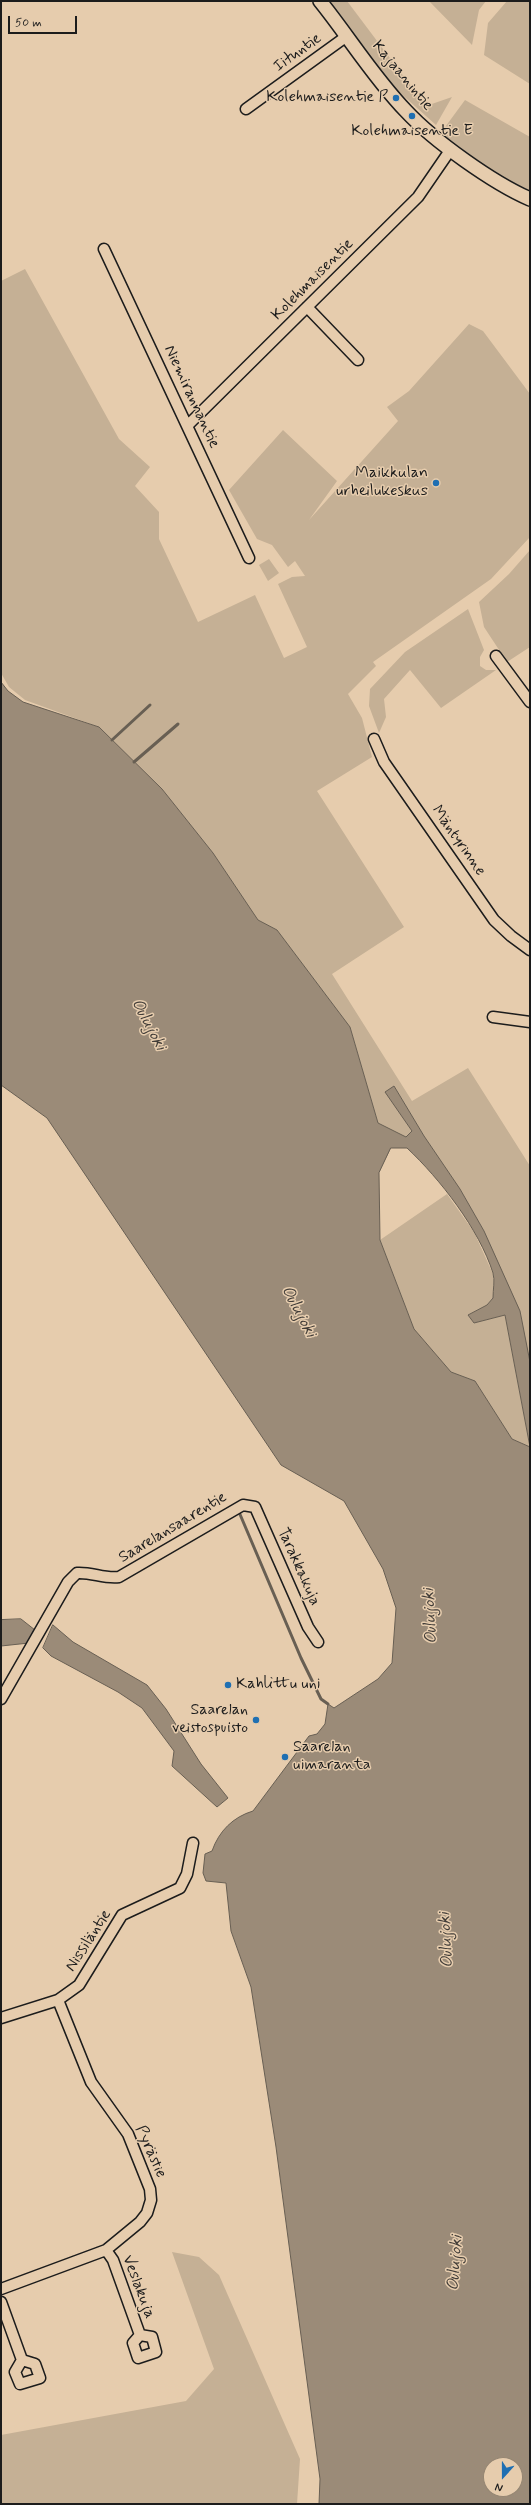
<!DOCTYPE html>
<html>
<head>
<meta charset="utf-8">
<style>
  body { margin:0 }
  #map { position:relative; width:531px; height:2505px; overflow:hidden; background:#e6ccad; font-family:Mynerve,sans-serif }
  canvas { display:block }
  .frame { position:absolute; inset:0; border:2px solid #1c1c1c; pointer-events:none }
  .north { position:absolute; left:483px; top:2457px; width:40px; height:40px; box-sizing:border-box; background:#e6ccad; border:1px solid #958673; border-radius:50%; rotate:201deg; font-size:11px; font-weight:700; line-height:16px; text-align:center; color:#1c1c1c }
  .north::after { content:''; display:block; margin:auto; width:14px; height:18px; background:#1f6fb2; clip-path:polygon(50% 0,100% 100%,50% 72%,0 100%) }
  .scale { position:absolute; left:8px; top:16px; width:69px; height:18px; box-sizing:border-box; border:2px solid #1c1c1c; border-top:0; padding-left:5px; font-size:12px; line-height:14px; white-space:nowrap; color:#1c1c1c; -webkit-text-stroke:3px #e6ccad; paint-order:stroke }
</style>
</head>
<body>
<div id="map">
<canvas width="531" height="2505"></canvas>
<div class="frame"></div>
<div class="north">N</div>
<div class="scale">50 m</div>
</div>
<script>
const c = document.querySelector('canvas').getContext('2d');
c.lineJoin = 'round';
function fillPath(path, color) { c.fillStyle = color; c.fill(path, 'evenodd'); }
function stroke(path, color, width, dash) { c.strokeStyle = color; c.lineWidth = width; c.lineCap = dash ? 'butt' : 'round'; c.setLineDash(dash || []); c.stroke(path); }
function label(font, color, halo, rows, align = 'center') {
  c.font = font + ' Mynerve,sans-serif'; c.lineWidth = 3; c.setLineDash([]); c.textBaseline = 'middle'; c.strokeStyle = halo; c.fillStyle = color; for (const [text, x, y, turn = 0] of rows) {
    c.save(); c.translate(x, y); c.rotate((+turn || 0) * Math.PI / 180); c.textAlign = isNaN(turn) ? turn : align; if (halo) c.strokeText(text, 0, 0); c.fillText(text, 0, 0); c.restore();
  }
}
const green = new Path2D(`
  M329,1H347L426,106L452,97L436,125L388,82L355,40Z
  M429,1H486L479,10L472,45Z
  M507,1H530V84L484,55L488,23Z
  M465,100L530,137V193L511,183L440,134Z
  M25,269L119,439L150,467L135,486L159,512V539L198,622L255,595L284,658L307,647L278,584L292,577L305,576L295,561L288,567L272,545L257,539L229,490L283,430L337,481L309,520L398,421L387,407L409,391L469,324L483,331L530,394V537L491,579L373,662L376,666L348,694L362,718L372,757L317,791L404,927L332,974L412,1101L468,1068L530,1166V1362L484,1231L460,1189L424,1136L394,1086L386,1092L412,1131L406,1137L378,1123L350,1027L277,930L258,920L213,853L162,789L99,727L25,700L9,687L1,673V281Z
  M530,550V647L507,662L484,627L479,602L509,574Z
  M269,559L279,573L268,581L259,565Z
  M468,609L484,650L480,657V666L486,670H496L441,708L410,670L384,699L386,717L379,733L369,706L370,689L405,652Z
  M447,1194L474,1232L493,1274V1298L487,1305L468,1315L474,1323L505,1315L530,1447L512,1439L475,1381L451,1372L414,1329L380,1240Z
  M172,2252L199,2257L219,2275L300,2459L297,2504H1V2435L186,2401L214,2369Z`);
const water = new Path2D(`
  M1,682L8,691L23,702L99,727L162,789L213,853L258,920L277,930L350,1027L378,1123L406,1137L412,1131L385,1092L394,1086L424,1136L460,1189L484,1231L520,1311L530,1362V2504H319L320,2479L276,2147L251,1987L231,1931L226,1883L206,1881L203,1873L205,1854L212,1851C219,1831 233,1817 253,1811L309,1736L317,1734L325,1724L328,1704L334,1708L378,1679L392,1663L396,1608L383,1569L344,1501L281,1465L47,1118L1,1085ZM391,1148H407C440,1179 479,1229 493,1273C495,1280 493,1290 493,1298L487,1305L468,1315L474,1323L505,1315L530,1447L512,1439L475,1381L451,1372L414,1329L380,1240L379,1173ZM491,2465H515V2489H491Z
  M21,1619L35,1630L29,1643L1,1646V1620Z
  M53,1625L73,1642L147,1685L166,1709L201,1764L228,1798L217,1807L172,1766L174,1751L142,1708L118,1692L51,1656L43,1648Z`);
const stream = new Path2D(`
  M112,740L150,705
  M134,762L178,724
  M239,1512L301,1658L321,1699L328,1704`);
const minor = new Path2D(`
  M246,109L347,36
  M104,249L249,558
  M307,307L358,360
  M188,425L418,197L451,149
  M496,656L530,702
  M374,739L384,762L494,920L511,936L530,950
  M493,1017L530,1022
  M1,1699L68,1582L77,1573C92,1572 104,1579 119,1577L243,1505L255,1507L308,1627L318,1642
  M1,2018L58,2000L79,1985L122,1915L180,1888L187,1874L193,1843
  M106,2250L113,2260L140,2335L133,2343L138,2358L156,2352L152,2337L140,2335
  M1,2289L106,2250L140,2222L147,2213L151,2200L150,2189L128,2134L91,2082L58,2000
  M1,2302L22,2360L15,2372L20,2384L40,2378L35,2364L22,2360`);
const tertiary = new Path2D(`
  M320,1C349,37 374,78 406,111C434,141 493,183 530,199`);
const markers = [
  [396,98,4,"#1f6fb2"],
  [412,116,4,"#1f6fb2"],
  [436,483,4,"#1f6fb2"],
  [228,1685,4,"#1f6fb2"],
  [256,1720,4,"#1f6fb2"],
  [285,1757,4,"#1f6fb2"]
];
const streetNames = [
  ["Iituntie",298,53,-36],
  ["Kajaanintie",402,76,50],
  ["Kolehmaisentie",313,280,-45],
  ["Niemirannantie",191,397,65],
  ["Mäntyrinne",458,841,55],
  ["Saarelansaarentie",173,1528,-31],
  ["Tarakkakuja",298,1567,66],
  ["Nissiläntie",89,1941,-57],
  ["Pyrästie",150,2152,66],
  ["Veslakuja",138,2287,69]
];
const poiNames = [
  ["Kolehmaisentie P",388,98],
  ["Kolehmaisentie E",412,132,"center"],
  ["Maikkulan",428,474],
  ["urheilukeskus",428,492],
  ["Kahlittu uni",236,1685,"left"],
  ["Saarelan",248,1711],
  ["veistospuisto",248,1729],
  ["Saarelan",293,1748,"left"],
  ["uimaranta",293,1766,"left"]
];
const waterNames = [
  ["Oulujoki",148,1025,62],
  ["Oulujoki",298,1312,62],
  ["Oulujoki",431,1616,-93],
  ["Oulujoki",447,1940,-93],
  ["Oulujoki",456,2263,-86]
];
fillPath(green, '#c5b095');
fillPath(water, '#9b8b78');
stroke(water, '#685f53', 1);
stroke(stream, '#685f53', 3);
stroke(minor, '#1c1c1c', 13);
stroke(tertiary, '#1c1c1c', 16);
stroke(minor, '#e6ccad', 10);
stroke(tertiary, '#e6ccad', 13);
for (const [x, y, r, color] of markers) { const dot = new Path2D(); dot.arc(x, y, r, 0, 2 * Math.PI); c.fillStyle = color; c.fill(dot); stroke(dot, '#e6ccad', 1.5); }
label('16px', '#1c1c1c', '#e6ccad', streetNames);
label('16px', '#1c1c1c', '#e6ccad', poiNames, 'right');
label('italic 17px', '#423d38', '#e6ccad', waterNames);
</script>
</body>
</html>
